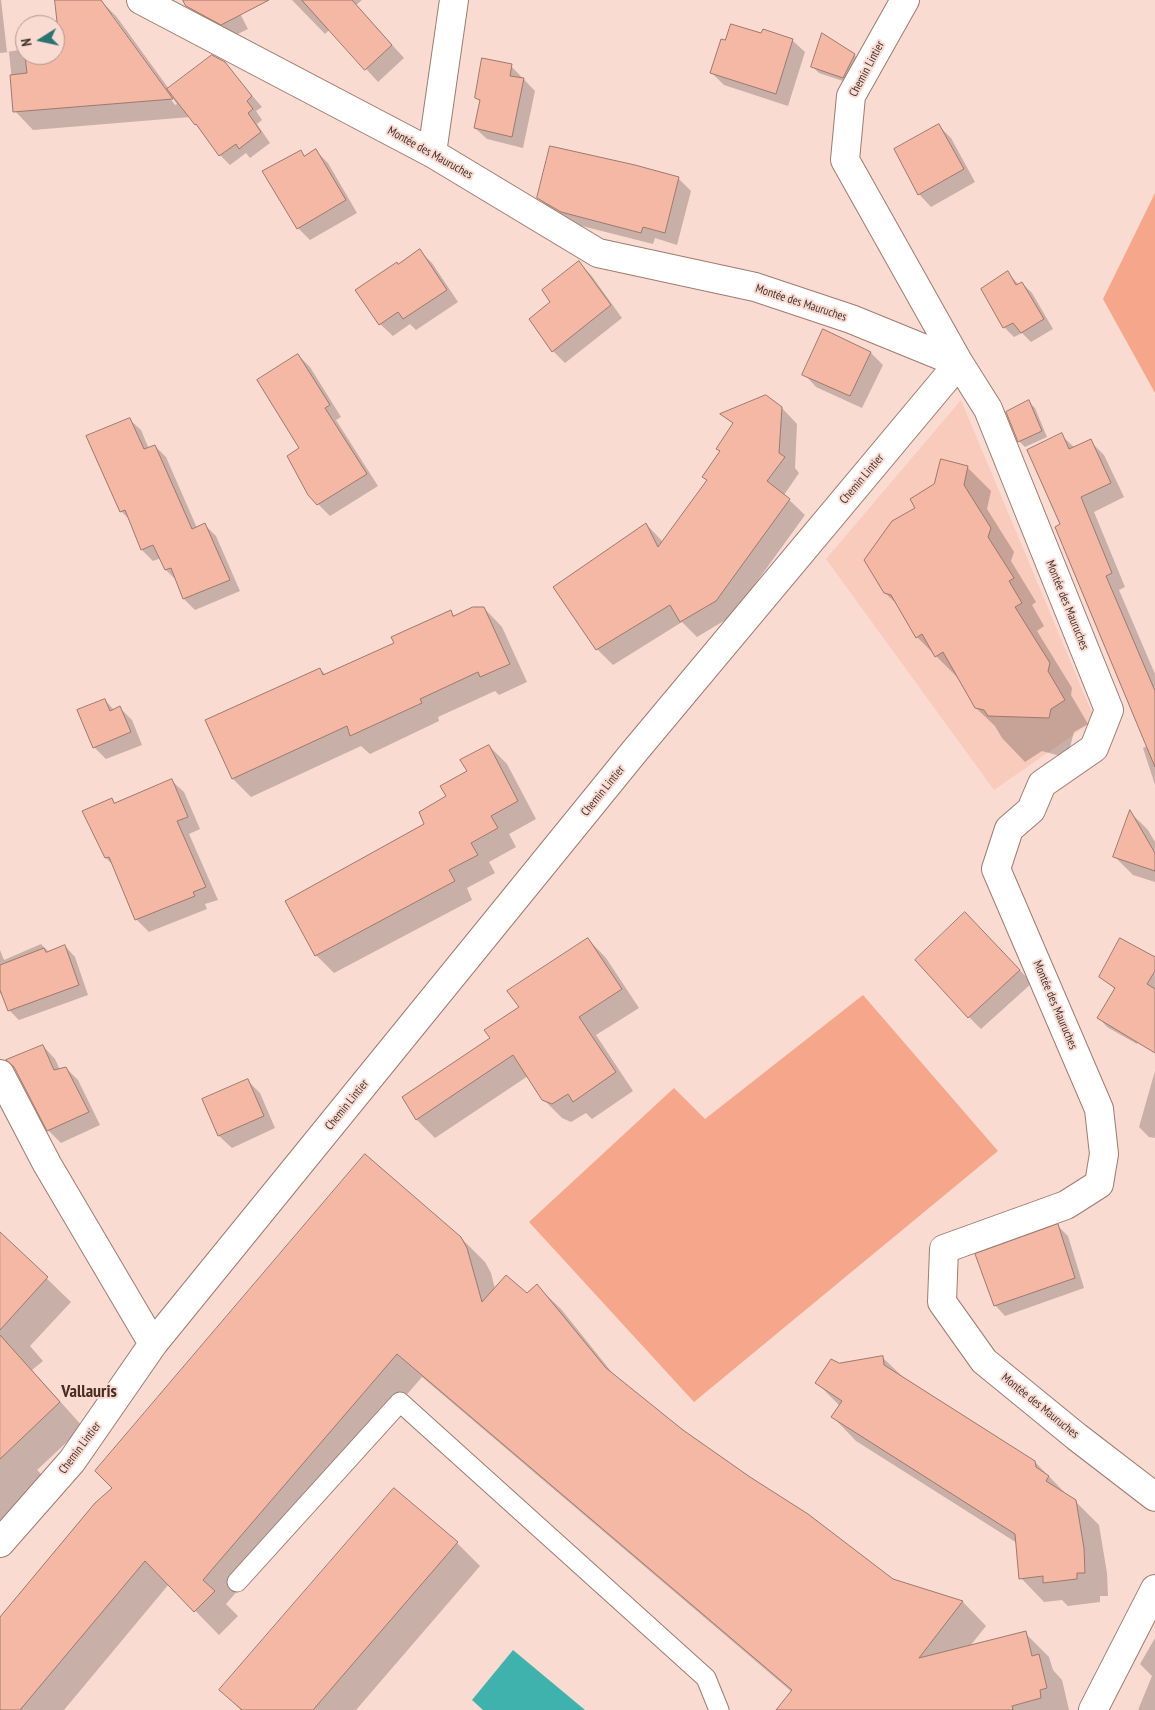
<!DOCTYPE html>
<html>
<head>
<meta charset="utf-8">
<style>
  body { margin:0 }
  #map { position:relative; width:1155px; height:1710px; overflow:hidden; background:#fadbd1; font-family:"PT Sans Narrow",sans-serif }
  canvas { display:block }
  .north { position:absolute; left:15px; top:15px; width:50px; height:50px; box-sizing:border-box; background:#fadbd1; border:1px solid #b19891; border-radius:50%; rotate:260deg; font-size:14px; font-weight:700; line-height:20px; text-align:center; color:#443430 }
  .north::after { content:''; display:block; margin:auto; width:18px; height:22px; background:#2a7370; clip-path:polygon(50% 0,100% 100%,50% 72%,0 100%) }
</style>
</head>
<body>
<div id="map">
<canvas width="1155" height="1710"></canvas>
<div class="north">N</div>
</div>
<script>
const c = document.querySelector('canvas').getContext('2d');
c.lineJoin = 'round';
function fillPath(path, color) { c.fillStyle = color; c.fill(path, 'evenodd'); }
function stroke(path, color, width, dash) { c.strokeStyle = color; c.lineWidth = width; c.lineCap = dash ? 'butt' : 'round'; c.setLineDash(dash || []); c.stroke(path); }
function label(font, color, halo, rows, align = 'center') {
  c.font = font + ' "PT Sans Narrow",sans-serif'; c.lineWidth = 4; c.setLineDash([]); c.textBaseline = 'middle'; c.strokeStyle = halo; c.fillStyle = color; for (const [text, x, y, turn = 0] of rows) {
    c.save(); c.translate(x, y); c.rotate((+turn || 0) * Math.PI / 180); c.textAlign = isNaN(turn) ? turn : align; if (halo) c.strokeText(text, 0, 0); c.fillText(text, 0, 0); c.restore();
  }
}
const built = new Path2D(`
  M961,400L1095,720L994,790L826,559Z`);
const green = new Path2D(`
  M1155,193V393L1103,299Z
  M863,995L998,1151L694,1402L529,1222L674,1088L705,1119Z`);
const water = new Path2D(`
  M513,1650L585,1710H483L472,1700Z`);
const shadow = new Path2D(`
  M0,0H1L7,52L25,49V55H55V45L61,44L75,0H100L116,16L169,89L224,63L262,107L256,111L262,120L257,124L270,143L250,158L246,153L230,165L220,155L190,117L33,130L15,111L9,52L0,53ZM109,14H112L177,104L175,105Z
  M184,0H233L248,29L234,36L200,18L187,5Z
  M292,0H362L356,5L404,58L378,82L330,29L325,34Z
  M762,35L792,40L805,52L788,106L724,85L711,72Z
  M854,55L860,61L849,83L819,73L813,67Z
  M511,66L535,91L523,148L487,139L475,128L481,102L476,98Z
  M939,126L951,138L975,182L931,207L919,194Z
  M316,151L328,163L357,213L310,240L298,228L300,152L306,157Z
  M678,178L691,191L677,245L655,238L653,244L574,224L550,210L538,197Z
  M420,251L432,263L458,302L416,330L410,324L393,336L380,324L399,265Z
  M579,263L591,275L622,318L565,363L553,351L552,302Z
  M1008,273L1019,285L1022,283L1032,293L1053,329L1031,342L1022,333L1014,337L1004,327Z
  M823,331L871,353L883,365L862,408L816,387L804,374Z
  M298,355L310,367L341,417L336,420L378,486L330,516L318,504L301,449Z
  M1029,402L1035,408L1047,437L1025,447L1019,441L1007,412Z
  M782,408L797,424L795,468L799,473L784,495L805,515L732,616L697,637L682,622L613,665L597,649L646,524L663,542L708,481L721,452L718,449L734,425L723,414Z
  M129,419L141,430L149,449L155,446L166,457L197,528L205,525L216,536L240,591L195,610L184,599L177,581L166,570L161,558L153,561L142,550L131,521L121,511Z
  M1061,435L1075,448L1090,441L1104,455L1124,497L1094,512L1125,587L1119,590L1155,674V785L1143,748L1147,746L1062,525Z
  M967,467L991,491L987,509L1014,552L1011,561L1036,602L1032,605L1044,626L1037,631L1072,688L1071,695L1088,724L1074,732L1067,758L1042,751L1025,762L1002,738L995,726L976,708L959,679L917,637L898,605L885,593L917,509Z
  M484,608L502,627L527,682L499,695L495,691L438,717L439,721L370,754L361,746L251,797L233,779L206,721L320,669L326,675L396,643L450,612L455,616Z
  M105,700L114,710L120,708L132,720L142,745L106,759L94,747Z
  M489,746L507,764L536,819L509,834L516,847L489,862L495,873L467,888L472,900L334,973L316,955L426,825Z
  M171,780L184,792L200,829L189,834L218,900L205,904L207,909L149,932L136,919L113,865L106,858L112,800L116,804Z
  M1130,812L1148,830L1155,842V882L1133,875L1115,857Z
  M978,926L1032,983L981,1029L969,1017Z
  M588,939L606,958L639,1008L596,1035L633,1091L592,1119L586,1113L571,1122L562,1118L543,1099L528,1076L435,1138L417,1120L403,1097L492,1039Z
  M41,944L49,952L65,946L75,957L88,995L19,1020L9,1010L2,993L0,994V950L4,960Z
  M1155,959V1012L1137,1044L1107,1027L1099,1018L1116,990L1101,977Z
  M43,1046L55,1059L60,1070L66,1068L78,1080L100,1125L61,1143L48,1130L16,1068Z
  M1155,1071V1138L1149,1137L1139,1127Z
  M248,1081L260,1093L275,1128L232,1148L219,1136L204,1100Z
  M1058,1226L1068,1236L1084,1288L1005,1316L995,1305Z
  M460,1237L485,1262L491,1273L495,1289L527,1295L537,1286L561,1309L618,1380L682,1431L892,1580L963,1602L986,1626L970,1646L1025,1633L1049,1657L1053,1670L1062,1680L1069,1710H777L792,1692L422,1377L226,1604L238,1616L219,1635L169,1584L64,1710H0V1619Z
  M12,1245L71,1302L30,1346L43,1361L32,1370L83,1427L37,1470L54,1486L0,1529V1259Z
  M882,1357L904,1378L1035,1462L1068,1496L1075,1501L1099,1525L1107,1573L1108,1596H1100V1602L1068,1606L1062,1600L1044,1602L1021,1578L1017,1543L856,1441L833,1417L840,1406L817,1383L838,1365Z
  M457,1543L480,1566L356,1710H241L221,1690Z
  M1155,1638V1710H1138L1152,1676L1140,1664Z`);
const building = new Path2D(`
  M55,0H101L173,99L13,112L10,75L27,73L24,48L25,55H55V44L59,43Z
  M183,0H269L221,25L186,6Z
  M302,0H352L392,45L365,70Z
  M731,24L761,33L763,29L793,39L776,94L710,73L721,39L725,40Z
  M822,33L855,54L843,78L811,67Z
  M212,55L225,62L252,96L247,101L253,109L248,113L261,132L239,149L236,144L219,156L196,124L195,125L167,89Z
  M482,58L512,64L510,76L524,78L512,137L474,128L480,100L475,98Z
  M939,124L964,169L918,195L894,149Z
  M550,146L635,165L679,177L665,233L643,227L641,233L561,212L537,198Z
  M316,149L346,200L297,229L262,171L301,150L304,156Z
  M420,249L447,290L403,319L398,312L379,325L355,290L397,262L398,264Z
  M579,261L611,305L552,352L529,319L550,302L542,290Z
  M1008,271L1016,285L1022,282L1044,319L1021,333L1013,323L1003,328L981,289Z
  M823,329L871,352L850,396L802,375Z
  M298,354L330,405L325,408L367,474L317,505L308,495L287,456L299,448L257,380Z
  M766,395L782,407L779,453L785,457L767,481L790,499L716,601L680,622L670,605L596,650L553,587L646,523L658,547L707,480L702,477L720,451L716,449L733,423L720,414Z
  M1029,400L1042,431L1018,442L1006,412Z
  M130,418L144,449L155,445L192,529L205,523L230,580L183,599L171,568L165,570L153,545L141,550L125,510L120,512L86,436Z
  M1062,433L1069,449L1091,439L1111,483L1081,497L1112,573L1106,576L1155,691V767L1055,527L1060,524L1027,450Z
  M941,459L968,466L964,485L991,528L988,537L1014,578L1009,581L1022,603L1015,607L1050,663L1048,671L1065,700L1051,709L1049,718L988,716L984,710L975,708L943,652L935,657L922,634L916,638L891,595L884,593L864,560L892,521L915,508L910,499L934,484Z
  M473,607H484L510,664L480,677L478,672L420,699L422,703L350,736L347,726L232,779L205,720L320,668L323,675L394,643L391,637L451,610L453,616Z
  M105,699L110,711L120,706L131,732L93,748L77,710Z
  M489,745L518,801L491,816L498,828L471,843L478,855L449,870L455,881L315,956L285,901L424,824L419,812L446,796L440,786L467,771L460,760Z
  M172,779L188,817L177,821L206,887L193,892L195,896L135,920L109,857L105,858L82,811L112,798L114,803Z
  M1130,810L1155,853V871L1113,857Z
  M965,912L1020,970L968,1018L915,960Z
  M588,938L622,989L579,1017L616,1072L573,1102L568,1094L552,1104L542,1100L513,1055L416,1120L402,1097L490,1038L484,1030L519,1007L507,991Z
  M1120,938L1155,957V971L1147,984L1155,989V1053L1097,1018L1115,988L1099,977Z
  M65,945L79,985L8,1011L0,990V965L44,948L46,952Z
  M43,1045L54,1070L66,1067L89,1112L47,1131L14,1067L6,1060Z
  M248,1079L264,1116L218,1136L202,1099Z
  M365,1154L461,1237L467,1248L482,1302L506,1275L527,1293L537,1284L606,1368L683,1430L750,1477L808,1514L893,1579L963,1601L919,1658L1026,1631L1032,1656L1039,1654L1047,1688L1040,1690L1041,1698L1012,1706L1013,1710H776L792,1690L397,1354L203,1580L215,1591L194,1612L145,1561L20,1710H0V1617L95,1503L112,1488L95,1471Z
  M1058,1224L1075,1278L994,1306L975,1254Z
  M0,1232L48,1277L0,1330Z
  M0,1335L60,1402L0,1459Z
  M883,1356L884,1365L1035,1461L1036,1467L1049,1476L1046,1481L1076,1500L1084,1548L1085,1573H1077V1579L1043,1583V1576L1019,1579L1015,1534L831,1417L842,1401L815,1383L831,1359L839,1363Z
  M394,1488L458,1542L313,1710H242L219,1690Z`);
const lane = new Path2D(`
  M237,1582L400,1402L706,1678L719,1710`);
const street = new Path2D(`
  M141,0L432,153L598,253L755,287L851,319L959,363
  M905,0L851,96L845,160L959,363L988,409L1109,710L1094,748L1042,784L1031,810L1009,829L996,869L1099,1109L1104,1154L1099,1184L1066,1205L944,1249L942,1302L984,1361L1077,1437L1155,1497
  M432,153L454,0
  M0,1074L47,1164L153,1344
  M0,1543L72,1461L153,1344L634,752L959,363
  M1093,1710L1155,1589`);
const streetNames = [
  ["Chemin Lintier",867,69,-62],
  ["Montée des Mauruches",430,153,29],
  ["Montée des Mauruches",801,303,18],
  ["Chemin Lintier",862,479,-50],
  ["Montée des Mauruches",1067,605,68],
  ["Chemin Lintier",603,791,-51],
  ["Montée des Mauruches",1055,1005,67],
  ["Chemin Lintier",347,1105,-51],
  ["Montée des Mauruches",1040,1406,39],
  ["Chemin Lintier",80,1448,-53]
];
const districtNames = [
  ["Vallauris",89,1392]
];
fillPath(built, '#f9cbbc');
fillPath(green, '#f5a68b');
fillPath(water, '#40b2ad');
fillPath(shadow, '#0003');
fillPath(building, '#f4b8a4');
stroke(building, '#9c796e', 1);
stroke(lane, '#9e7c70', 21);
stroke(street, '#9e7c70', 30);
stroke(lane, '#fff', 19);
stroke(street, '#fff', 28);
label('12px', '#443430', '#fadbd1', streetNames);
label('bold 18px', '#492c22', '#fadbd1', districtNames);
</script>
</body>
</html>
